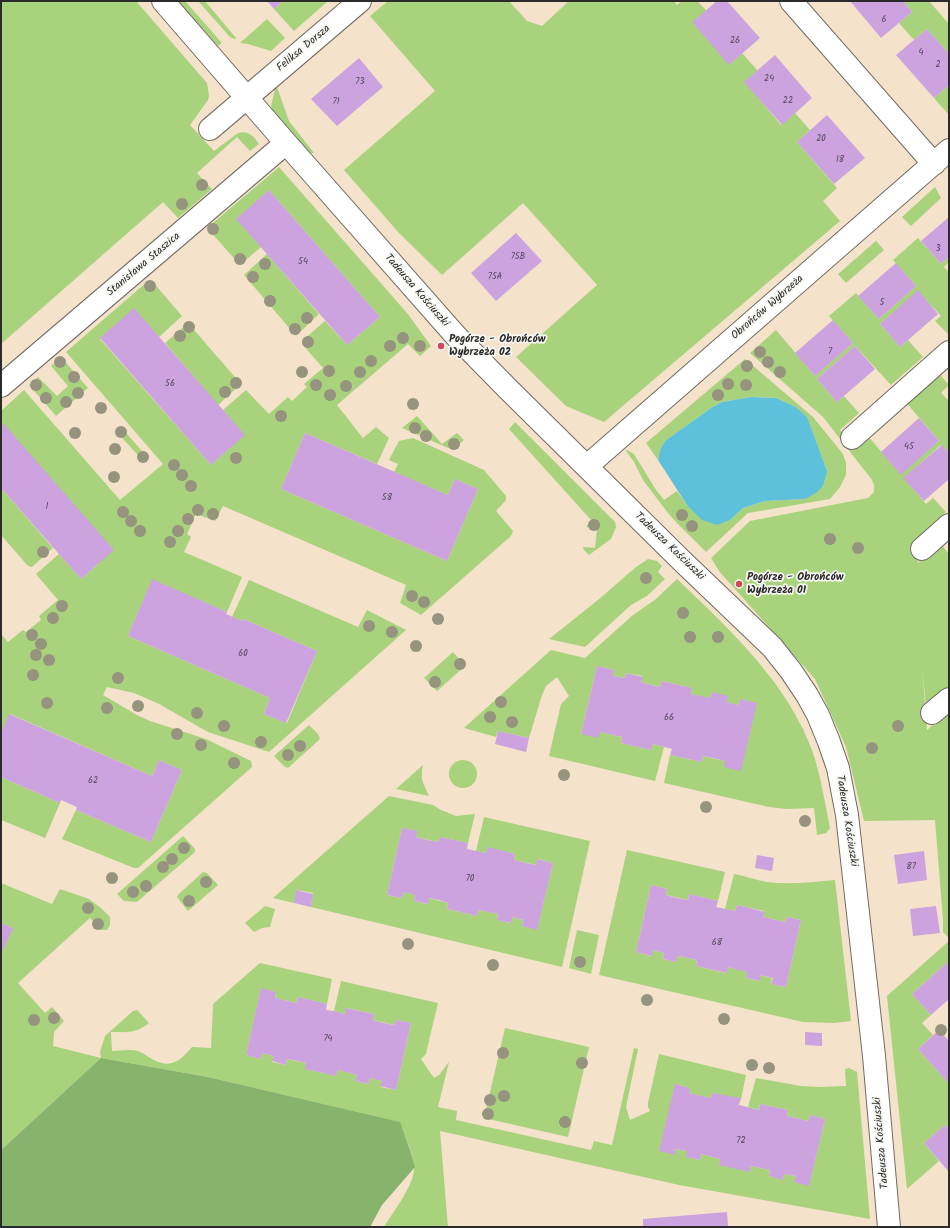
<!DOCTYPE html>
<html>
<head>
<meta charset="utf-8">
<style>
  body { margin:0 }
  #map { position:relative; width:950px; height:1228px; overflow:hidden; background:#f4e2cb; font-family:Kalam,sans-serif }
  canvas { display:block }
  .frame { position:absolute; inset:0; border:2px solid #2b2b2b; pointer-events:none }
</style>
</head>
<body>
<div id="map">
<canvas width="950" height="1228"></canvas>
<div class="frame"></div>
</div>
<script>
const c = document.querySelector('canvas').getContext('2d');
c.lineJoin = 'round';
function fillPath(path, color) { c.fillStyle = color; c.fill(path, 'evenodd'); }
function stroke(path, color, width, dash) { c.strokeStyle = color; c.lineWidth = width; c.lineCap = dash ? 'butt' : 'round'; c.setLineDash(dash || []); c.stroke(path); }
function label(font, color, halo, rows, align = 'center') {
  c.font = font + ' Kalam,sans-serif'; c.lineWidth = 3.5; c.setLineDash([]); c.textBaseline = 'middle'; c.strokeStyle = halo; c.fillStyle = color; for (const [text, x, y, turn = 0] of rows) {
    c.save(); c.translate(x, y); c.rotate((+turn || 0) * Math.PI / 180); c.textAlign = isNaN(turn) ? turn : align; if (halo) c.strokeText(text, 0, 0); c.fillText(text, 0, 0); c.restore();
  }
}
const green = new Path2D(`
  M1,1H136L207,83L209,96L208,100L190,125L214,151L238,133C248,130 254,136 259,144L250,151L237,137L197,173L212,189L178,218L163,202L1,344Z
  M178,1H185L222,43L218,46Z
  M198,1H205L236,38L235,39L230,37Z
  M283,1H328L294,31L274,9Z
  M388,1H509L527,21L542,26L569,1H674L677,5L682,1H697L706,10L729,65L742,53L758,71L745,82L781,125L795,113L810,130L797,142L837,188L823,201L840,221L604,422L566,406L516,357L597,285L523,203L442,275L399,233L344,170L435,91L370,16Z
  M903,1H929L949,24V54L927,29L914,40L899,23L912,12Z
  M267,19L285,38L271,51L248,44L240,43Z
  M949,85V115L934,98Z
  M277,87L289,121L314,153H310L274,112L271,106L275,89Z
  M279,167L407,313L431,346L420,356L408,344L337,405L363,438L376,427L389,438L377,464L305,433L281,489L447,561L478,489L455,479L448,495L394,472L398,464L389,460L399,441L413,438L484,470L506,496V500L496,511L513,531L511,536L421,615L400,603L406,585L223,506L215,521L196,514L187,534L191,537L184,552L242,577L227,612L152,580L128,636L270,698L264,714L287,723L317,651L243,619L242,621L232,617L249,580L358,627L367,610L406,630L269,752L208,732L159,704L134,693L107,687L103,695L137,715L150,721L206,739L251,761L252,767L138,868H134L62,839L76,810L151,842L182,770L159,760L152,776L10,714L1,733V634L8,642L23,630L26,632L41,620L39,616L58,600L36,574L59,554L81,579L98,564L2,424L1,425V411L24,390L120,500L163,464L66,352L148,281H152L182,316L159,337L134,309L100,339L211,465L244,435L223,410L246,390L269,414L288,397L292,401L307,387L304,384L323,368L302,344V341L325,321L347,345L380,317L269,190L237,219L261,247L240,265L207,228Z
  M935,187L941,198L911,226L902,217Z
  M918,238L941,264L949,257V262L944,267L949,272V335L935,321L941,316L918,291L880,324L900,347L908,340L923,357L891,385L855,346L817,379L837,402L844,396L859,413L840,430L853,444L866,434L901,474L939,441L904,400L937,371L949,385L941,393L949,401V453L941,445L904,478L926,504L933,498L946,512L916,539L918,563L941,544L949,554V686L926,706L922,666L927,730L949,711V938L943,932V919L935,820L864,821L846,747L815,679L719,571L711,558L750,521L868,498L874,492V485L872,480L823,417L750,353L776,330L815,376L853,343L829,316L856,293L879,319L916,286L893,260Z
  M876,241L884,250L846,283L838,274Z
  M267,254L319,314L296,336L244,275Z
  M188,323L241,384L218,405L165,343Z
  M61,357L88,388L56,416L29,385L38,377L57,396L68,386L51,366Z
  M745,359L813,417L843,454L846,463V475L840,487L830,499L748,513L706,552L676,522L668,513L643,480L634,462L625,449L634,454L656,490L664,500L677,491L687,505L730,520L743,508L765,501L805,499L827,471L807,418L796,407L776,398L751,397L722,402L711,408L665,441L660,450L658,460L646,443Z
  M417,416L442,444L457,433L464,440L453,450L402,428Z
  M515,422L615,522L616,527L611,539L589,555L584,550L583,547L595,548L597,529L586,527L591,520L509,429Z
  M121,427L148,458L144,462L116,431Z
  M1,488L53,548L32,567L28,566L1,535Z
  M648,559L657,561L662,566L658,572L665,579L647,596L631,605L585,647L549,639L598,600L636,567Z
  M677,579C727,627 780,675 808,740C820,768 824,799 830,828L826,833L817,835L814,808L786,809L769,807L664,783L670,755L702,762L703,756L725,761L756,703L740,699L738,705L691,694L692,688L662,681L660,687L641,682L642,676L626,673L625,678L613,676L614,670L597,666L581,734L600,732L622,737L621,743L651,750L653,744L664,747L655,781L549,756L561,704L569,696L557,677L546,686L542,695L529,738L498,731L496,737L464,728L551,650L585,658L633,615L656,599Z
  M453,652L465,666L437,691L424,678Z
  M309,725L318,734L320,738L319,740L288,768L285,767L274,756Z
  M449 774a14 14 0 1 1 28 0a14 14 0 1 1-28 0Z
  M423,765C420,780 423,782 429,796L396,789Z
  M1,777L60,803L45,838L1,820Z
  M389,796L433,805L441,810L456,816L475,814L468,843L440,837L438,842L416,837L417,831L402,828L387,895L402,898L404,892L415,895L414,901L427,904L429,898L448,903L447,909L477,916L479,910L498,914L497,920L510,923L512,917L523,920L522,926L537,929L553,863L538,859L536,865L514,860L515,854L488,848L486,853L476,851L484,817L590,841L562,967L311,907L313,893L297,890L294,903L273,898Z
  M183,836L195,849V852L137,902L124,901L117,894Z
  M627,850L725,872L718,901L689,894L688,900L666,895L667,889L651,885L636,952L651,956L653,950L664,953L663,959L676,962L678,956L697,960L696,966L726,973L728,967L747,972L746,978L759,981L761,975L772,978L771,984L786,987L801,920L787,917L785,922L763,917L764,911L737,905L735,911L725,909L734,874C745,876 756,880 767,882C790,885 813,882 835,880L851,1021L834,1023L803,1022L599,975Z
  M203,872L207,873L218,885L188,911L177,897L179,894Z
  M1,883L52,904L60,889L89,899L101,908L110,917V925L107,930H101L90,918L18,983L45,1013L52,1007L64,1021L54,1032L53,1046L101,1058L100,1052L105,1036L133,1011L137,1010L149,1023C135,1034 127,1032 111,1032L112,1051C120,1051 130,1049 138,1051C144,1053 149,1058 154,1060C172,1069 181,1060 192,1047L211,1048L213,1004L260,963L332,979L327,1004L298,997L297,1003L275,998L276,992L261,989L246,1055L261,1059L262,1053L274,1056L272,1062L286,1065L287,1059L306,1063V1069L336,1076L338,1070L357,1075L355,1081L369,1084L370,1078L382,1081L381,1087L396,1090L411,1023L396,1020L394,1025L373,1020L374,1014L347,1008L345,1014L334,1011L341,981L438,1003L427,1049L426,1054L421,1059L434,1078L439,1075L449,1062L438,1107L457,1111L456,1120L591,1150L594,1141L612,1145L634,1048L638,1049L626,1107L630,1120L650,1111L648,1107V1103L659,1054L746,1075L741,1099L712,1093L711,1098L689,1093L690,1088L675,1084L674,1154L676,1149L687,1151V1157L700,1160L701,1154L720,1159L750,1172L751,1166L770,1170L769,1176L783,1179L784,1174L796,1176L795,1182L809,1185L825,1119L810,1115L809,1121L787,1116L788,1110L760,1104L759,1110L748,1107L756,1078L801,1086L819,1087L846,1086L845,1069L849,1068L857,1072L870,1219L679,1185L440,1131L448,1227H384C393,1212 416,1183 414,1166C413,1153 404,1134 399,1122L208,1077L101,1058L1,1150V954L12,928L1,923Z
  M265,906L275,909L270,927L262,928L254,932L245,923Z
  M577,930L599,935L591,974L569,968Z
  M949,941V961L912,994L931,1015L922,1023L933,1035L918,1049L949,1084V1129L945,1125L924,1143L939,1161L907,1189L887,996Z
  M505,1028L589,1047L568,1137L484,1118Z`);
const forest = new Path2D(`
  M101,1058L208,1077L400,1122L410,1150L415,1167L382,1205L370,1227H1V1150Z`);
const water = new Path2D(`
  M751,397L776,398L796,407L807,417L827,471L823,486L816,493L805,499L765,501L743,508L730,520L717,525L702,520L687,505L658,460L660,450L665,441L711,408L722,402Z`);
const building = new Path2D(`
  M267,1H283L274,9Z
  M717,1H727L760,38L729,65L692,22Z
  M850,1H903L912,12L881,38Z
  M927,29L949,54V85L934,98L896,55Z
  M775,55L812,98L782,125L744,82Z
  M359,58L383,87L337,126L311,99Z
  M827,115L865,158L834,184L797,142Z
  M269,190L380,317L347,345L236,219Z
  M949,217V257L941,264L921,241Z
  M516,233L542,261L496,301L471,273Z
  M896,263L916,286L879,319L858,296Z
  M918,290L938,314L900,347L880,324Z
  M134,308L245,435L211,465L100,338Z
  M833,320L853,343L815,376L795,353Z
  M855,346L875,369L837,402L817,379Z
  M919,418L939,441L901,475L881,452Z
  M3,423L114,550L81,579L1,488V425Z
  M305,433L448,495L455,479L478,489L447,561L281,489Z
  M942,445L949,453V479L924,501L903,478Z
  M152,579L227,612L226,614L242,621L243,619L317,651L286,723L264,714L270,698L128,636Z
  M597,666L614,670L613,676L625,678L626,673L643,677L641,682L652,685L660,687L662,681L692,688L691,694L710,698L712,692L728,696L727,702L738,705L740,699L757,703L741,771L724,767L725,761L713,758L703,756L702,762L670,755L672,749L653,744L651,750L621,743L622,737L613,735L600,732L598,738L581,734Z
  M9,714L152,776L159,760L182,770L151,842L76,810L77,807L61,800L60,803L1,777V733Z
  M498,731L529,738L526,752L495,744Z
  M402,828L418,831L416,837L428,840L438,842L440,837L468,843L467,849L486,853L488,847L515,854L514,860L526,863L536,865L537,859L553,863L537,930L522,926L523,920L512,917L511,923L497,920L498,914L488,912L479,910L477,916L447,909L448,903L439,900L429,898L428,904L414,901L415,895L404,892L402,898L387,895Z
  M924,851L927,880L898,884L894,855Z
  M757,855L774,858L772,871L755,868Z
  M651,885L667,889L666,895L677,898L688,900L689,894L718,901L716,907L735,911L737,905L750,908L765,912L763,917L785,922L787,917L801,920L786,987L771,984L773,978L761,975L760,981L746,978L747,972L738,970L728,967L727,973L696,966L697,960L678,956L676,962L663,959L664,953L653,950L652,956L636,952Z
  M296,890L313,894L311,907L294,903Z
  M936,906L940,933L913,936L910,909Z
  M1,923L13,928L1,954Z
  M949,961V999L931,1015L912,994Z
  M261,988L276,992L275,998L297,1003L298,997L327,1004L326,1010L334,1011L345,1014L346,1008L374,1014L373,1020L384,1023L394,1025L396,1020L411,1023L396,1090L380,1086L382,1081L370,1078L369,1084L355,1081L357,1075L338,1070L336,1076L305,1069L306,1063L298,1061L287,1059L286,1065L272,1061L274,1056L262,1053L261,1059L246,1055Z
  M939,1030L949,1041V1084L918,1049Z
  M805,1032L822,1033V1046L805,1045Z
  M675,1084L690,1088L689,1093L711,1098L712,1093L741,1098L739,1105L759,1110L760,1104L788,1110L787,1116L809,1121L810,1115L825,1119L809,1186L794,1182L796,1176L784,1174L783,1180L769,1176L770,1170L751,1166L750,1172L719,1165L720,1159L701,1154L700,1160L686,1157L687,1151L676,1149L675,1155L659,1151Z
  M945,1125L949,1129V1172L924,1143Z
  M727,1212L728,1227H643V1219Z`);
const minor = new Path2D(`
  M163,1L286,143L456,336L507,388L681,560L772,647L791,671L807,695L818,715L829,742L838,768L847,815L874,1056L889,1227
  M791,1L934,164
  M210,129L360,1
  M1,386L286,143
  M852,438L949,352
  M587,466L949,150
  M922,549L949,525
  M932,713L949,699`);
const trees = [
  [202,185],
  [182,204],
  [213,229],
  [240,259],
  [265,264],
  [253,277],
  [150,286],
  [270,301],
  [307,318],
  [189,327],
  [295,329],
  [180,336],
  [403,338],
  [308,342],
  [390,346],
  [420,346],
  [760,352],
  [371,361],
  [60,362],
  [768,362],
  [747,366],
  [329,371],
  [302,372],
  [360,372],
  [780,372],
  [74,377],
  [236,383],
  [728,384],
  [36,385],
  [316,385],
  [746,385],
  [346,386],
  [225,392],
  [78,393],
  [330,395],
  [718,395],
  [46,398],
  [66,402],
  [413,404],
  [101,408],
  [281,416],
  [415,428],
  [121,432],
  [75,433],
  [426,436],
  [454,444],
  [115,449],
  [143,457],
  [236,458],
  [174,465],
  [182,475],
  [114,477],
  [191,486],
  [198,510],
  [123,512],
  [213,514],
  [682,515],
  [188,519],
  [131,521],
  [594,525],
  [692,526],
  [140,531],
  [178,531],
  [830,539],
  [170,542],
  [858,548],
  [43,552],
  [646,578],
  [412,596],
  [424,602],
  [62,606],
  [683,613],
  [53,618],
  [438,619],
  [369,626],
  [392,632],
  [32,635],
  [690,637],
  [718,637],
  [41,644],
  [416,646],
  [36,655],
  [49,660],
  [460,664],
  [33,675],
  [118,678],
  [435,682],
  [501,702],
  [47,703],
  [138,706],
  [107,708],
  [197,713],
  [490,717],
  [512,722],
  [224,726],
  [898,726],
  [177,734],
  [261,742],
  [201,745],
  [300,746],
  [872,748],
  [288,755],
  [234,763],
  [564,775],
  [706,807],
  [805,821],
  [184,848],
  [172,859],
  [163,867],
  [112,878],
  [206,882],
  [146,886],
  [133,892],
  [189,901],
  [88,908],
  [98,924],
  [408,944],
  [580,962],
  [493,965],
  [647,1000],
  [54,1018],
  [724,1019],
  [34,1020],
  [941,1030],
  [503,1053],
  [582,1063],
  [752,1065],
  [769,1068],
  [504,1096],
  [490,1100],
  [488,1114],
  [565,1122]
];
const markers = [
  [441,346,4,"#d1495b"],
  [739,584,4,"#d1495b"]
];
const numberNames = [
  ["6",884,20],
  ["26",735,41],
  ["4",921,53],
  ["2",938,65],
  ["24",769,79],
  ["73",360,82],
  ["22",788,101],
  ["71",336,102],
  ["20",821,139],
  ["18",840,160],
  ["3",938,249],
  ["75B",518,257],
  ["54",303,262],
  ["75A",495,277],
  ["5",882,303],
  ["7",830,352],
  ["56",170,384],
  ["45",909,447],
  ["58",387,498],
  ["1",47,507],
  ["60",243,654],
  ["66",669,718],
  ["62",93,781],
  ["87",911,867],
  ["70",470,879],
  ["68",717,943],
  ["74",328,1039],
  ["72",741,1141]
];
const streetNames = [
  ["Feliksa Dorsza",304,49,-40],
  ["Stanisława Staszica",144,265,-40],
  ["Tadeusza Kościuszki",416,291,49],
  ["Obrońców Wybrzeża",768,308,-41],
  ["Tadeusza Kościuszki",669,547,44],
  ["Tadeusza Kościuszki",846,821,81],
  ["Tadeusza Kościuszki",882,1143,-95]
];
const poiNames = [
  ["Pogórze - Obrońców",449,340],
  ["Wybrzeża 02",449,353],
  ["Pogórze - Obrońców",747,578],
  ["Wybrzeża 01",747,591]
];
fillPath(green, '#a9d27d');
fillPath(forest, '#86b46c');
fillPath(water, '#5dc1db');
fillPath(building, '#cca3df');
stroke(minor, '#716b63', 24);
stroke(minor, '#fff', 22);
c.fillStyle = '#96947f';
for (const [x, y] of trees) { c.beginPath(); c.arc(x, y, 6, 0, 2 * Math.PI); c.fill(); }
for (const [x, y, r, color] of markers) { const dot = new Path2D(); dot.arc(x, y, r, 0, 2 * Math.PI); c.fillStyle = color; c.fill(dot); stroke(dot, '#f6f6f2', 1.5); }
label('9px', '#534958', null, numberNames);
label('11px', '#2b2b2b', '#f6f6f2', streetNames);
label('bold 11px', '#2b2b2b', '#f6f6f2', poiNames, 'left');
</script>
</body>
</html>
